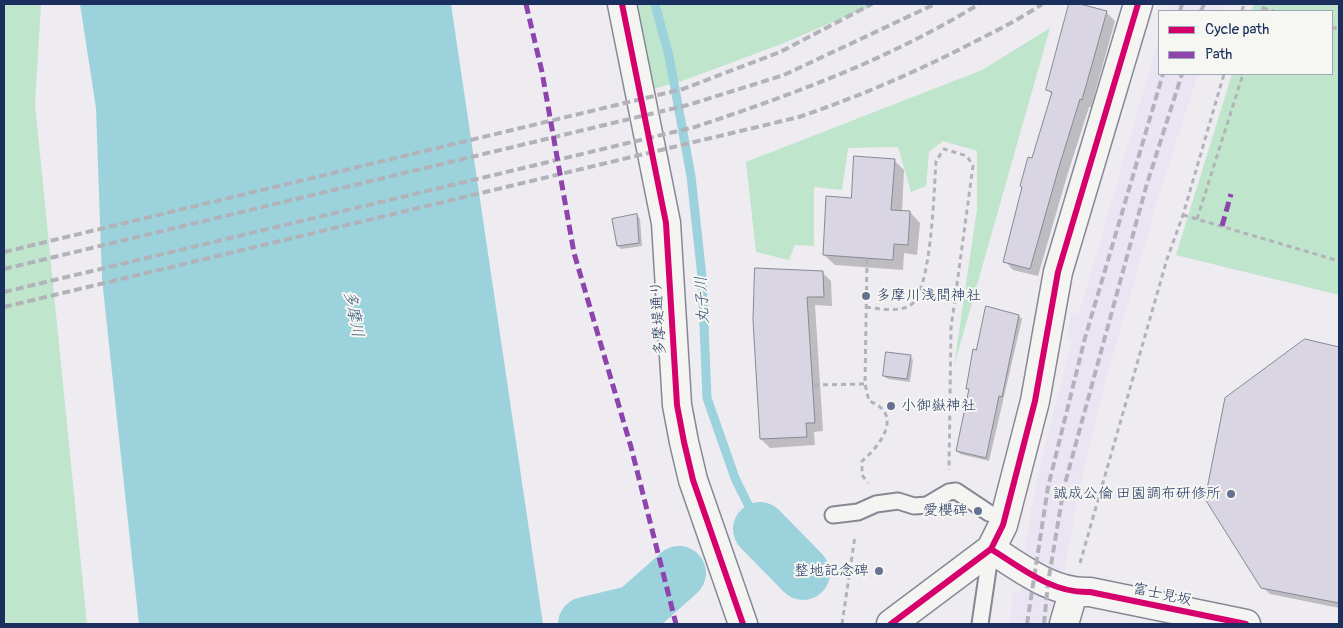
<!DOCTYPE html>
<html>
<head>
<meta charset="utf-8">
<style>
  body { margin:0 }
  #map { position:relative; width:1343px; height:628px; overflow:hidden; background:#eeebf1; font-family:Pangolin,sans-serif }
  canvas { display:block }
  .frame { position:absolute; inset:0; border:5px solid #1b2f5e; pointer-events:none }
  .legend { position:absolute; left:1158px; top:10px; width:175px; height:65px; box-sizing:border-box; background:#f6f6f2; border:1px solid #9ea6b7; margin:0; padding:6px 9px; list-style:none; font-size:15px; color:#1b2f5e }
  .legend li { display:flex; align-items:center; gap:10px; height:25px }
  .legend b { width:25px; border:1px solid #9ea6b7 }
</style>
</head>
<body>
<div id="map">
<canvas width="1343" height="628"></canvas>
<div class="frame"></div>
<ul class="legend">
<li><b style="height:6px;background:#d6006c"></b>Cycle path</li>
<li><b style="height:6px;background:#8e44ad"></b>Path</li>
</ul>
</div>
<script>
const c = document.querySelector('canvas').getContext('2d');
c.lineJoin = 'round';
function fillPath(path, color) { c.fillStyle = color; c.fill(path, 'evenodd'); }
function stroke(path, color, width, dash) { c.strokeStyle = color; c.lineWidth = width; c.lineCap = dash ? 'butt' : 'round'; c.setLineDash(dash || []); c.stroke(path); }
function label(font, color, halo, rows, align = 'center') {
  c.font = font + ' Pangolin,"Klee One",sans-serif'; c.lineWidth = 4; c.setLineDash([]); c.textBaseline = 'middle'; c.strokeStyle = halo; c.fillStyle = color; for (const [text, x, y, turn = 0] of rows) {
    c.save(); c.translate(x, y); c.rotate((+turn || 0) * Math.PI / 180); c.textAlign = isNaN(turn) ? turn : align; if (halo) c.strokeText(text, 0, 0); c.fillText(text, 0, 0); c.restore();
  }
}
const built = new Path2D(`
  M1169,4H1223L1220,11H1167Z
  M1159,38V74H1198L1162,185L1108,372L1078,495L1057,613L1058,624H1010L1013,592H1021L1027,536L1040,466L1072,339L1067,337L1071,312L1079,314Z`);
const green = new Path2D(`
  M4,4H41L35,104L87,624H4Z
  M622,4H876L779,45L682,81L642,92Z
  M1254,4H1339V295L1176,255L1232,74H1332V11H1252Z
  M1050,28L954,366L977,209V151L943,141L929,152L926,186L911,192L898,147L848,148L842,190L814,187V246L795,245L789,260L756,252L746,162L982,70Z`);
const water = new Path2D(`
  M80,4H451L543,624H139L102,279L96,108Z`);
const shadow = new Path2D(`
  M1071,4L1106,12L1115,21L1091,107H1089L1067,176L1038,276L1013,270L1005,261L1053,95L1047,89Z
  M894,160L904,170L902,212H910L920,223L917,255L904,253L903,270L835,265L824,255L853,199Z
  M637,215L640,219L642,246L621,249L618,246Z
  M823,273L831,281L832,306L815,305L823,431L814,432L815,445L770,448L761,439L754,320Z
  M1019,316L1022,319L989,461L960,454L957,451L970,391L967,388L977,351Z
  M1306,340L1339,349V608L1270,594L1262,587Z
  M910,356L913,360L910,382L888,379L884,376Z`);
const stream = new Path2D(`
  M655,4L669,56L691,176L702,277L707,398L735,478L760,529L752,538`);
const river = new Path2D(`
  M760,529L803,573
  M585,624L635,612L679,573`);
const building = new Path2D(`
  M1069,4H1080L1107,11L1082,100L1080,99L1059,167L1030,269L1003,262L1022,187L1020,186L1028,157L1032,158L1052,92L1046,90Z
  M854,156L895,159L891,210L910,211L908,245L894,244L893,260L823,255L826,196L851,198Z
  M637,214L639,243L617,246L612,219Z
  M755,268L823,271L824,297H807L815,423H806L807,437L760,439L753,320Z
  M986,306L1019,315L1002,397L999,396L986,458L956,451L969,389H966L973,349L976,350Z
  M1305,339L1339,347V603L1261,588L1205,499L1225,398Z
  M886,352L911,355L907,379L883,376Z`);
const path = new Path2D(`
  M1263,8L1274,11
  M1242,11L1244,4
  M1262,11L1265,4
  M1332,27L1339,30
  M1183,215L1339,261
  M1197,219L1243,74
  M867,259L865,384L869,401C904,414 881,445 862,461V475L868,483
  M866,307C879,309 897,312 909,306C932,295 934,187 936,161L944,149L967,156L973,166L951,328L949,470
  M814,385L865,384
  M1080,563L1167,259L1183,215L1224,74
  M842,624L855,536`);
const lane = new Path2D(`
  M833,515L858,512L876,504L898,501L914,506L927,505L949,492L956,491L989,513L1004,519
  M980,624L991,549`);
const street = new Path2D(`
  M991,549C1021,568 1053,594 1090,592L1246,624
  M1064,624L1073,593`);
const secondary = new Path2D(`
  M891,624L991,549L1003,525L1035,401L1058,272L1138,4`);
const primary = new Path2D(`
  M622,4L666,223L677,405L684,442L693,480L743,624`);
const rail = new Path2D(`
  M1180,11L1182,4
  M1201,11L1204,4
  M4,252L683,89L780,52L872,4
  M4,269L688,105L784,75L935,4
  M4,292L695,127C794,94 890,59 979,4
  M4,307L799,117C860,96 914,73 972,43C996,31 1020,19 1042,4
  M1027,624L1048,487L1085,338L1163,74
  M1044,624L1048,583L1064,487L1146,187L1182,74`);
const quiet = new Path2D(`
  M526,4L542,72L574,253L631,447L676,624
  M1222,226L1231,194`);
const cycleway = new Path2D(`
  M622,4L666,223L677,405L684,442L693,480L743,624
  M991,549C1021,568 1053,594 1090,592L1246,624
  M891,624L991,549L1003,525L1035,401L1058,272L1138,4`);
const markers = [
  [866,296,5,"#657191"],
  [891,406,5,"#657191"],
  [1231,494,5,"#657191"],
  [978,511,5,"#657191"],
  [879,571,5,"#657191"]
];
const poiNames = [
  ["多摩川浅間神社",876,296,"left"],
  ["小御嶽神社",901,406,"left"],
  ["誠成公倫 田園調布研修所",1221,494],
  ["愛櫻碑",968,511],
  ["整地記念碑",869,571]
];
const streetNames = [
  ["多摩堤通り",659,318,-93],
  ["富士見坂",1162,595,12]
];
const waterNames = [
  ["丸子川",703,300,-93],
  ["多摩川",353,314,79]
];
fillPath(built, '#ebe4f3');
fillPath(green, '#bfe5cc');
fillPath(water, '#9bd2db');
fillPath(shadow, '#0003');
stroke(stream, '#9bd2db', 9);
stroke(river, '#9bd2db', 54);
fillPath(building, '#d9d5e3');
stroke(building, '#868994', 1);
stroke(lane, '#868994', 19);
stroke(street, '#868994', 31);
stroke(secondary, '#868994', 31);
stroke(primary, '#868994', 31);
stroke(path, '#b1b3b9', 3, [5, 4]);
stroke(lane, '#f4f4f3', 15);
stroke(street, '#f4f4f3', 28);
stroke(secondary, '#f4f4f3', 28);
stroke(primary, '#f4f4f3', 28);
stroke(rail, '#b1b3b9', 4, [8, 4]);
stroke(quiet, '#8e44ad', 5, [10, 5]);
stroke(cycleway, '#d6006c', 6);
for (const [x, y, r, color] of markers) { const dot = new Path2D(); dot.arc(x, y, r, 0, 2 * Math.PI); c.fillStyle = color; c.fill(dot); stroke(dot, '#f6f6f2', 2); }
label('15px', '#1b2f5e', '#f6f6f2', poiNames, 'right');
label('15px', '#1b2f5e', '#f6f6f2', streetNames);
label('italic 16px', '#32557b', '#f6f6f2', waterNames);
</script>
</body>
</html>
